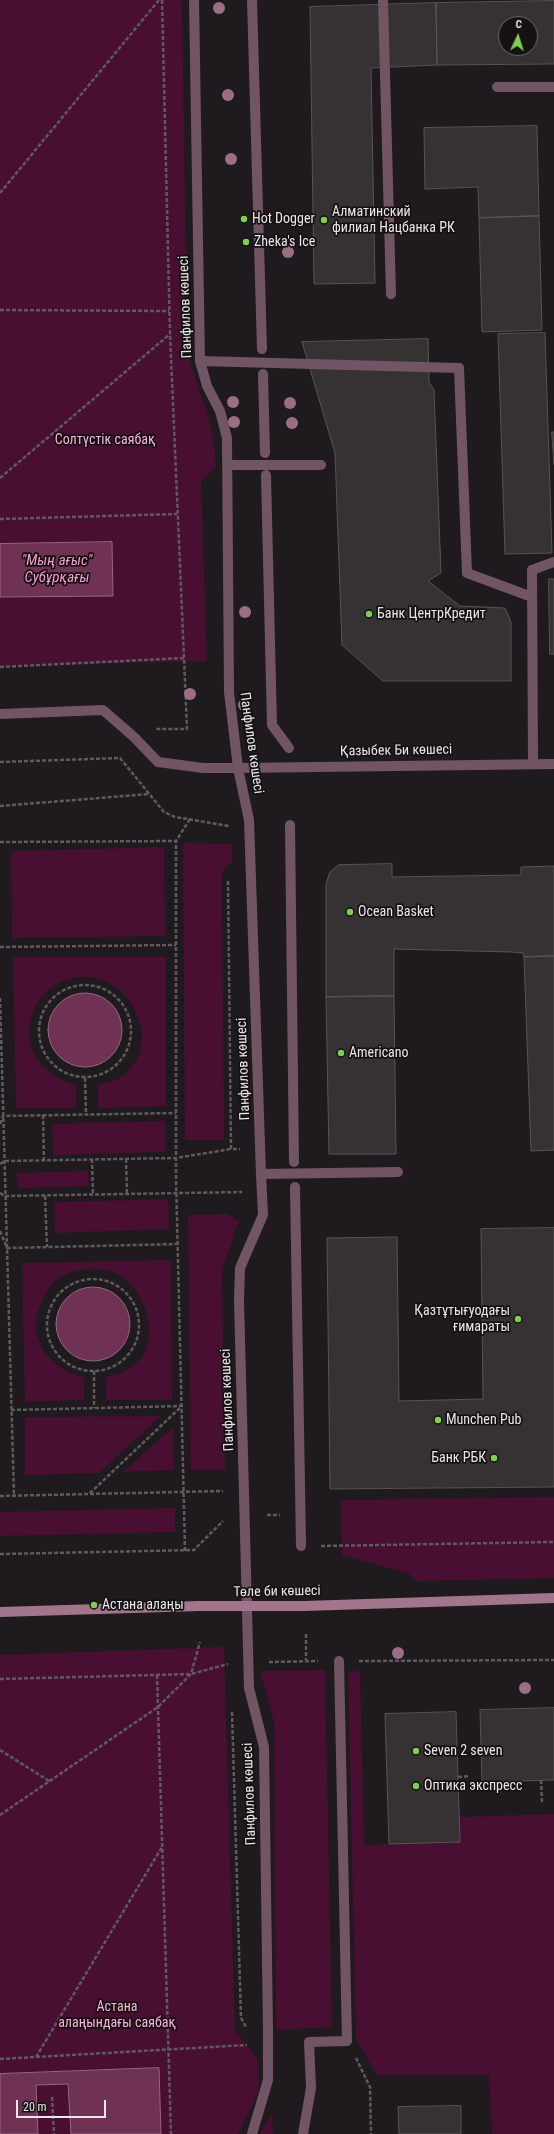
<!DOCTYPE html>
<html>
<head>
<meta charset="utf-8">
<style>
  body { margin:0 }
  #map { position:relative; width:554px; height:2134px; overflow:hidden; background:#1f1a1d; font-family:"Roboto Condensed",sans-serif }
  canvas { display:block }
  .north { position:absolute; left:498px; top:16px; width:40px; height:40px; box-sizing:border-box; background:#151113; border:1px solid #6a6768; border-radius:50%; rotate:4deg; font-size:11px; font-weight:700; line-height:16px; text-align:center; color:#eae7e8 }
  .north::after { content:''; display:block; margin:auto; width:14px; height:18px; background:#7cd154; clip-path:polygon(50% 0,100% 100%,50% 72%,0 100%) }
  .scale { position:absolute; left:16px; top:2100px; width:90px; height:18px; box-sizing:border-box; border:2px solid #eae7e8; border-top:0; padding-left:5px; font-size:12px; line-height:14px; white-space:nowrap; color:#eae7e8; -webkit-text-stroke:3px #151113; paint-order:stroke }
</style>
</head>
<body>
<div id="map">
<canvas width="554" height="2134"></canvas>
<div class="north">С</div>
<div class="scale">20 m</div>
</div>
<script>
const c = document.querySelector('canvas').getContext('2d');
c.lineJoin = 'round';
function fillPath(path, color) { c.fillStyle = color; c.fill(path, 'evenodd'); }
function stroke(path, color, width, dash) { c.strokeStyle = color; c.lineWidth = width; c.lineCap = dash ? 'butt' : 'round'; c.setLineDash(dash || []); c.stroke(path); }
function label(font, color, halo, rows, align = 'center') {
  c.font = font + ' "Roboto Condensed",sans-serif'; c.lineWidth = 3.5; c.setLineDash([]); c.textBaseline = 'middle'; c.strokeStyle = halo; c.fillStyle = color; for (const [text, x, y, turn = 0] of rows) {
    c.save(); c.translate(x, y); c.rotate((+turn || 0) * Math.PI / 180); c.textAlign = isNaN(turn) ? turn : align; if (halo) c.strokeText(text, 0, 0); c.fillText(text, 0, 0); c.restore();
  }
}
const green = new Path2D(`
  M0,0H182L187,348C193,379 208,407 213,438C215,447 215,456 216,466L201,481L207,661L0,666Z
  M183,843L232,844V861L222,873L224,1140H185Z
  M164,847L165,936L12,938L11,851Z
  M13,957H166V1106L98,1108V1085C107,1082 117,1081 124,1075C168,1040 125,961 66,980C49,985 39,997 33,1013C19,1047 44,1077 76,1085V1108H16Z
  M165,1121L166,1152L53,1155L52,1124Z
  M88,1171L89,1186L18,1188L17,1173Z
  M168,1199L169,1229L55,1233L54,1202Z
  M227,1214L239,1221L222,1269L225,1470H191L188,1215Z
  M171,1260L172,1400H106V1377C119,1374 131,1370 140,1359C158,1335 147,1297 125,1279C106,1263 70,1266 52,1284C46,1291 42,1300 39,1308C26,1340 53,1371 84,1377V1400L25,1402L22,1263Z
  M161,1416L99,1473L25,1475V1417Z
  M173,1427L174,1470L123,1472Z
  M554,1497V1578L417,1581L408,1573L342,1555L341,1500Z
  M175,1508V1532L0,1536V1512Z
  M224,1647L235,2031L258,2060L259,2091L238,2134H0V1655Z
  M325,1670L332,2027L276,2030L274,1722L260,1671Z
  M360,1671L364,1845L460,1842L459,1817L554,1814V2134H492L489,2075H377L356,2039L348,1672Z
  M272,2113L273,2134H260Z`);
const water = new Path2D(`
  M112,542L113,596L0,597V544Z
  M48 1030a37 37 0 1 1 74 0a37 37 0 1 1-74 0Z
  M56 1324a37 37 0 1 1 74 0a37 37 0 1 1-74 0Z
  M159,2068L161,2134H71L68,2084L36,2085L38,2134H0V2074Z`);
const building = new Path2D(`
  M554,1V64L437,65L436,3ZM506,24H530V48H506Z
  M436,3L437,65L371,68L375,283L314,284L310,7Z
  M537,126L539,216L479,218L478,187L425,189L424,128Z
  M539,216L542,330L482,332L479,218Z
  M545,333L552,553L505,554L498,334Z
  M428,339L429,382L434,390L441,573L428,581L460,606L505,608L511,622V681H383L342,645L335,453L302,342Z
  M552,432H554V464Z
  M549,579H554V654H550Z
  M392,864V877L521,875V867L554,866V956L524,957L523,953L511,952L394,949V996L326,997V884L330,872L338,865Z
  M554,956V1150L531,1151L524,957Z
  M394,996L396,1154H329L326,997Z
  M554,1228V1487L330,1489L327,1238L397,1237L399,1401L483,1399L481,1229Z
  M554,1708V1780L482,1782L480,1710Z
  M456,1712L460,1842L389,1844L385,1714Z
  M461,2106V2134H399L398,2107Z`);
const path = new Path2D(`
  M162,0L170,334L184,658
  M0,193L159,0
  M0,310L169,311
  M0,478L170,334
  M0,519L177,514
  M0,667L184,658L187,729H156
  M0,762L120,758L164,812L175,817L229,826
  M0,806L149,794
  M0,842L176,841
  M228,881L231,1149H240
  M0,947L176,945
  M39 1031a46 46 0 1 1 92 0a46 46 0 1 1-92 0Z
  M0,998L14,1496
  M85,1078L86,1114
  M43,1115L44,1161
  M0,1124L3,1116L176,1113
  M92,1159L93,1195
  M126,1159L127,1194
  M0,1164L5,1161L176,1158L231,1149
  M0,1193L5,1196L242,1192
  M45,1196L47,1247
  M0,1231L7,1248L178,1244
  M47 1325a46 46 0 1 1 92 0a46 46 0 1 1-92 0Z
  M94,1371V1408
  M11,1410L182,1406L89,1494
  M0,1496L223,1491
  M267,1515H280
  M321,1546L554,1542
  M185,1551L176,1178V841L190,819
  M0,1554L194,1550L223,1521
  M306,1634V1661
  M359,1661L554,1660
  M269,1662L318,1661
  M157,1675L171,2134
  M0,1679L191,1674L228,1664
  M232,1712L241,2018L246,2027
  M0,1750L49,1781
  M458,1777L470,1776
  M541,1780L542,1803
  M0,1815L158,1707L191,1674L200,1642
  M36,2057L162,1847
  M356,2058L370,2087L371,2134
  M0,2059L247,2045
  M52,2097L54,2134`);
const lane = new Path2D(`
  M383,0L391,294
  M497,87H554
  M200,361L459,368L467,573L532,597
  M228,465H321
  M0,714L103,710L134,737L158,762L203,768H238
  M533,764L532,570L554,562
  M261,1174L398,1172`);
const street = new Path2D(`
  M194,0L200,361L207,386L220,411L227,438L229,692L238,768L249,820L261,1174L263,1215L240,1268L239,1300L249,1688L264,1747L268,2031V2080L252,2134
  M252,0L262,349
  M263,374L265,453
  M266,475L272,725L289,748
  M238,768L554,764
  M290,825L294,1162
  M295,1187L301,1546
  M303,2134L311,2088L309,2042L347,2041L339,1661`);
const secondary = new Path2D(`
  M0,1612L199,1606H304L554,1598`);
const trees = [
  [219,8],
  [228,95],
  [231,159],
  [288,252],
  [233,402],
  [290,403],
  [234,422],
  [292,423],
  [245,612],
  [190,694],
  [244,705],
  [398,1653],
  [525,1688]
];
const markers = [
  [244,219,4,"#7cd154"],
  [324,220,4,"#7cd154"],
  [246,242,4,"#7cd154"],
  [369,614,4,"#7cd154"],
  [350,912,4,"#7cd154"],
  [341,1053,4,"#7cd154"],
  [518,1319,4,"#7cd154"],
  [438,1420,4,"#7cd154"],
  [494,1458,4,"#7cd154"],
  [94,1605,4,"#7cd154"],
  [416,1751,4,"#7cd154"],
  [416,1786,4,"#7cd154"]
];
const poiNames = [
  ["Алматинский",332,212],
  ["филиал Нацбанка РК",332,228],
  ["Hot Dogger",252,219],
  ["Zheka's Ice",254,242],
  ["Банк ЦентрКредит",377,614],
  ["Ocean Basket",358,912],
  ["Americano",349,1053],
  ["Қазтұтығуодағы",510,1311,"right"],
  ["ғимараты",510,1327,"right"],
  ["Munchen Pub",446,1420],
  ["Банк РБК",486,1458,"right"],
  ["Астана алаңы",102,1605],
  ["Seven 2 seven",424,1751],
  ["Оптика экспресс",424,1786]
];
const streetNames = [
  ["Панфилов көшесі",186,307,-92],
  ["Панфилов көшесі",251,743,82],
  ["Қазыбек Би көшесі",396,751,-1],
  ["Панфилов көшесі",244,1069,-92],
  ["Панфилов көшесі",228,1400,-92],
  ["Төле би көшесі",277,1592,-1],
  ["Панфилов көшесі",250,1794,-92]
];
const parkNames = [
  ["Солтүстік саябақ",105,440],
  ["Астана",117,2007],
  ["алаңындағы саябақ",117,2023]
];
const waterNames = [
  ["\"Мың ағыс\"",57,561],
  ["Субұрқағы",57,578]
];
fillPath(green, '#480f32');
fillPath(water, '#6f3254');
stroke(water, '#946880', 1);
fillPath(building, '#363133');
stroke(building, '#585356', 1);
stroke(path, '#5f5a5d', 2.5, [4, 2]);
stroke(lane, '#725564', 10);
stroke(street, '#725564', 10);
stroke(secondary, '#a3758d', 10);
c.fillStyle = '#9a6e85';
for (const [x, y] of trees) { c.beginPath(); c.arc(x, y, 6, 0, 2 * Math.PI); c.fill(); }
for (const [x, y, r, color] of markers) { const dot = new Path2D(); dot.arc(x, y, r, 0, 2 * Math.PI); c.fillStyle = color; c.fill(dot); stroke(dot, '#151113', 1.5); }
label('14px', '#eae7e8', '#151113', poiNames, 'left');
label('14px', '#eae7e8', '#151113', streetNames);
label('14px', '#feb2da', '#151113', parkNames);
label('italic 15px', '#fb9dcf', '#151113', waterNames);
</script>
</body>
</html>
